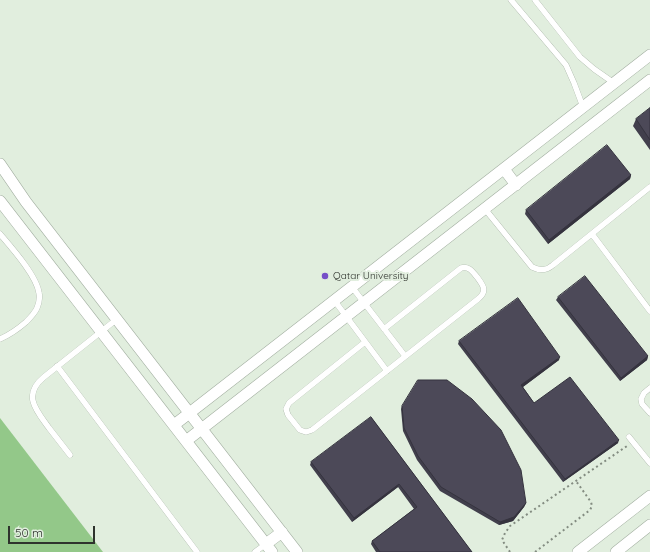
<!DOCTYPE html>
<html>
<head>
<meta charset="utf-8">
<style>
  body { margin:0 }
  #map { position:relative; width:650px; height:552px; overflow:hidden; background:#e1eede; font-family:Quicksand,sans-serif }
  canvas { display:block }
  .scale { position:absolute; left:8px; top:526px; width:87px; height:18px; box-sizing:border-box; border:2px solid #2e332d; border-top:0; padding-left:5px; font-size:12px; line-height:14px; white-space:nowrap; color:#2e332d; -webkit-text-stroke:3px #e1eede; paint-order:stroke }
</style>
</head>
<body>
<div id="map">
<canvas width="650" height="552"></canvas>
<div class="scale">50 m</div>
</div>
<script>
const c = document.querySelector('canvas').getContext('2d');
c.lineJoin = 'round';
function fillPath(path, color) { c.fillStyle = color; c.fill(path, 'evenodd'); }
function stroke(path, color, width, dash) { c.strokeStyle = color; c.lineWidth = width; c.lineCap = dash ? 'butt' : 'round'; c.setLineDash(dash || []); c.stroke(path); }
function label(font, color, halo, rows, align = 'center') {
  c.font = font + ' Quicksand,sans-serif'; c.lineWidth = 4; c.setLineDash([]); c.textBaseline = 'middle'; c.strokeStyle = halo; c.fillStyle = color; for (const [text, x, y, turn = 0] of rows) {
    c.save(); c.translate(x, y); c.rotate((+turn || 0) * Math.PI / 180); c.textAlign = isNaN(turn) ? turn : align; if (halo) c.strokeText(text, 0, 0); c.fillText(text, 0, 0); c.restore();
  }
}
const green = new Path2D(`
  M0,418L103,552H0Z`);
const path = new Path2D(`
  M510,552L502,540L505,533L510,526L627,446
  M535,552L590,510L592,506L591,502L576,481`);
const service = new Path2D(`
  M511,0L566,65L574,83L583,107
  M535,0L580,57L594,69L614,83
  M485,209L532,267C540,271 546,271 553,265L650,187
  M0,234C11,247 37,276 39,293C40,297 39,303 37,308C35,313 30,318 26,322C18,329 9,335 0,339
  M592,234L650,311
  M352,287L405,356
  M334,300L387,371
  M365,342L289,403L286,409L288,415L300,430L306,432L312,430L478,299C488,291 483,285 477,277C472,271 469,266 461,268L384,329
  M57,366L197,552
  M650,388L644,393L641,399L642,404L650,413
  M629,437L650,463
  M70,455C63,446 56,437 49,428C36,410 22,395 44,377L117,319
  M255,552L266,544`);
const minor = new Path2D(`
  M0,164L26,202L297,552
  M504,169L516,185
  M0,201L272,552
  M174,425L650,55
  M186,441L650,80
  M266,544L282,532
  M578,552L650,496
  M616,552L650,525`);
const wall = new Path2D(`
  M650,108V150L633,126L636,119Z
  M631,175L630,179L548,244L525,214L526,210Z
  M558,297L648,356L647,360L620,381L556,300Z
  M459,341L559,360L523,387L534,403L618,443L563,482L458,344Z
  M402,406L526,503L524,507L513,521L499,525L440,491L417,460L403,431L401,409Z
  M371,417L472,552H376L371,544L372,541L414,509L398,487L352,522L310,465L311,462Z`);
const shadedWall = new Path2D(`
  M631,175L630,179L548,244L549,240Z
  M648,356L647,360L620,381L621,378Z
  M560,357L559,360L520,389L521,385Z
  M619,440L618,443L563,482L565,479Z
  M399,484L398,487L352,522L354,518Z
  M526,503L524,507L513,521L499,525L500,522Z`);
const building = new Path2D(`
  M650,108V140L636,119Z
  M607,145L631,175L549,240L526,210Z
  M585,276L648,356L621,378L558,297Z
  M518,298L560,357L521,385L534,403L570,377L619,440L565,479L459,341Z
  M418,380H447L472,399L501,430L521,470L526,503L514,517L500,522L441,487L418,456L404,428L402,406Z
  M371,417L472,552H380L372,541L417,507L399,484L354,518L311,462Z`);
const markers = [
  [325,276,4,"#764fc8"]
];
const poiNames = [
  ["Qatar University",333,276]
];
fillPath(green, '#93c889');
stroke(service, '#a2aea0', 6);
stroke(minor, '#a2aea0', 12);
stroke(path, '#838c81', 2, [2, 3]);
stroke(service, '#fff', 5.5);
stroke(minor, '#fff', 11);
fillPath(wall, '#413f4c');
fillPath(shadedWall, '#35333e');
fillPath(building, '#4c4958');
stroke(building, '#35333e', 1);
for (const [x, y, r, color] of markers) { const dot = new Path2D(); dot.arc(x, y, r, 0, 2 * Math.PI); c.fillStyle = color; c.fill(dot); stroke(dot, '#e1eede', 1.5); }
label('10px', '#2e332d', '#e1eede', poiNames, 'left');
</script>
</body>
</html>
